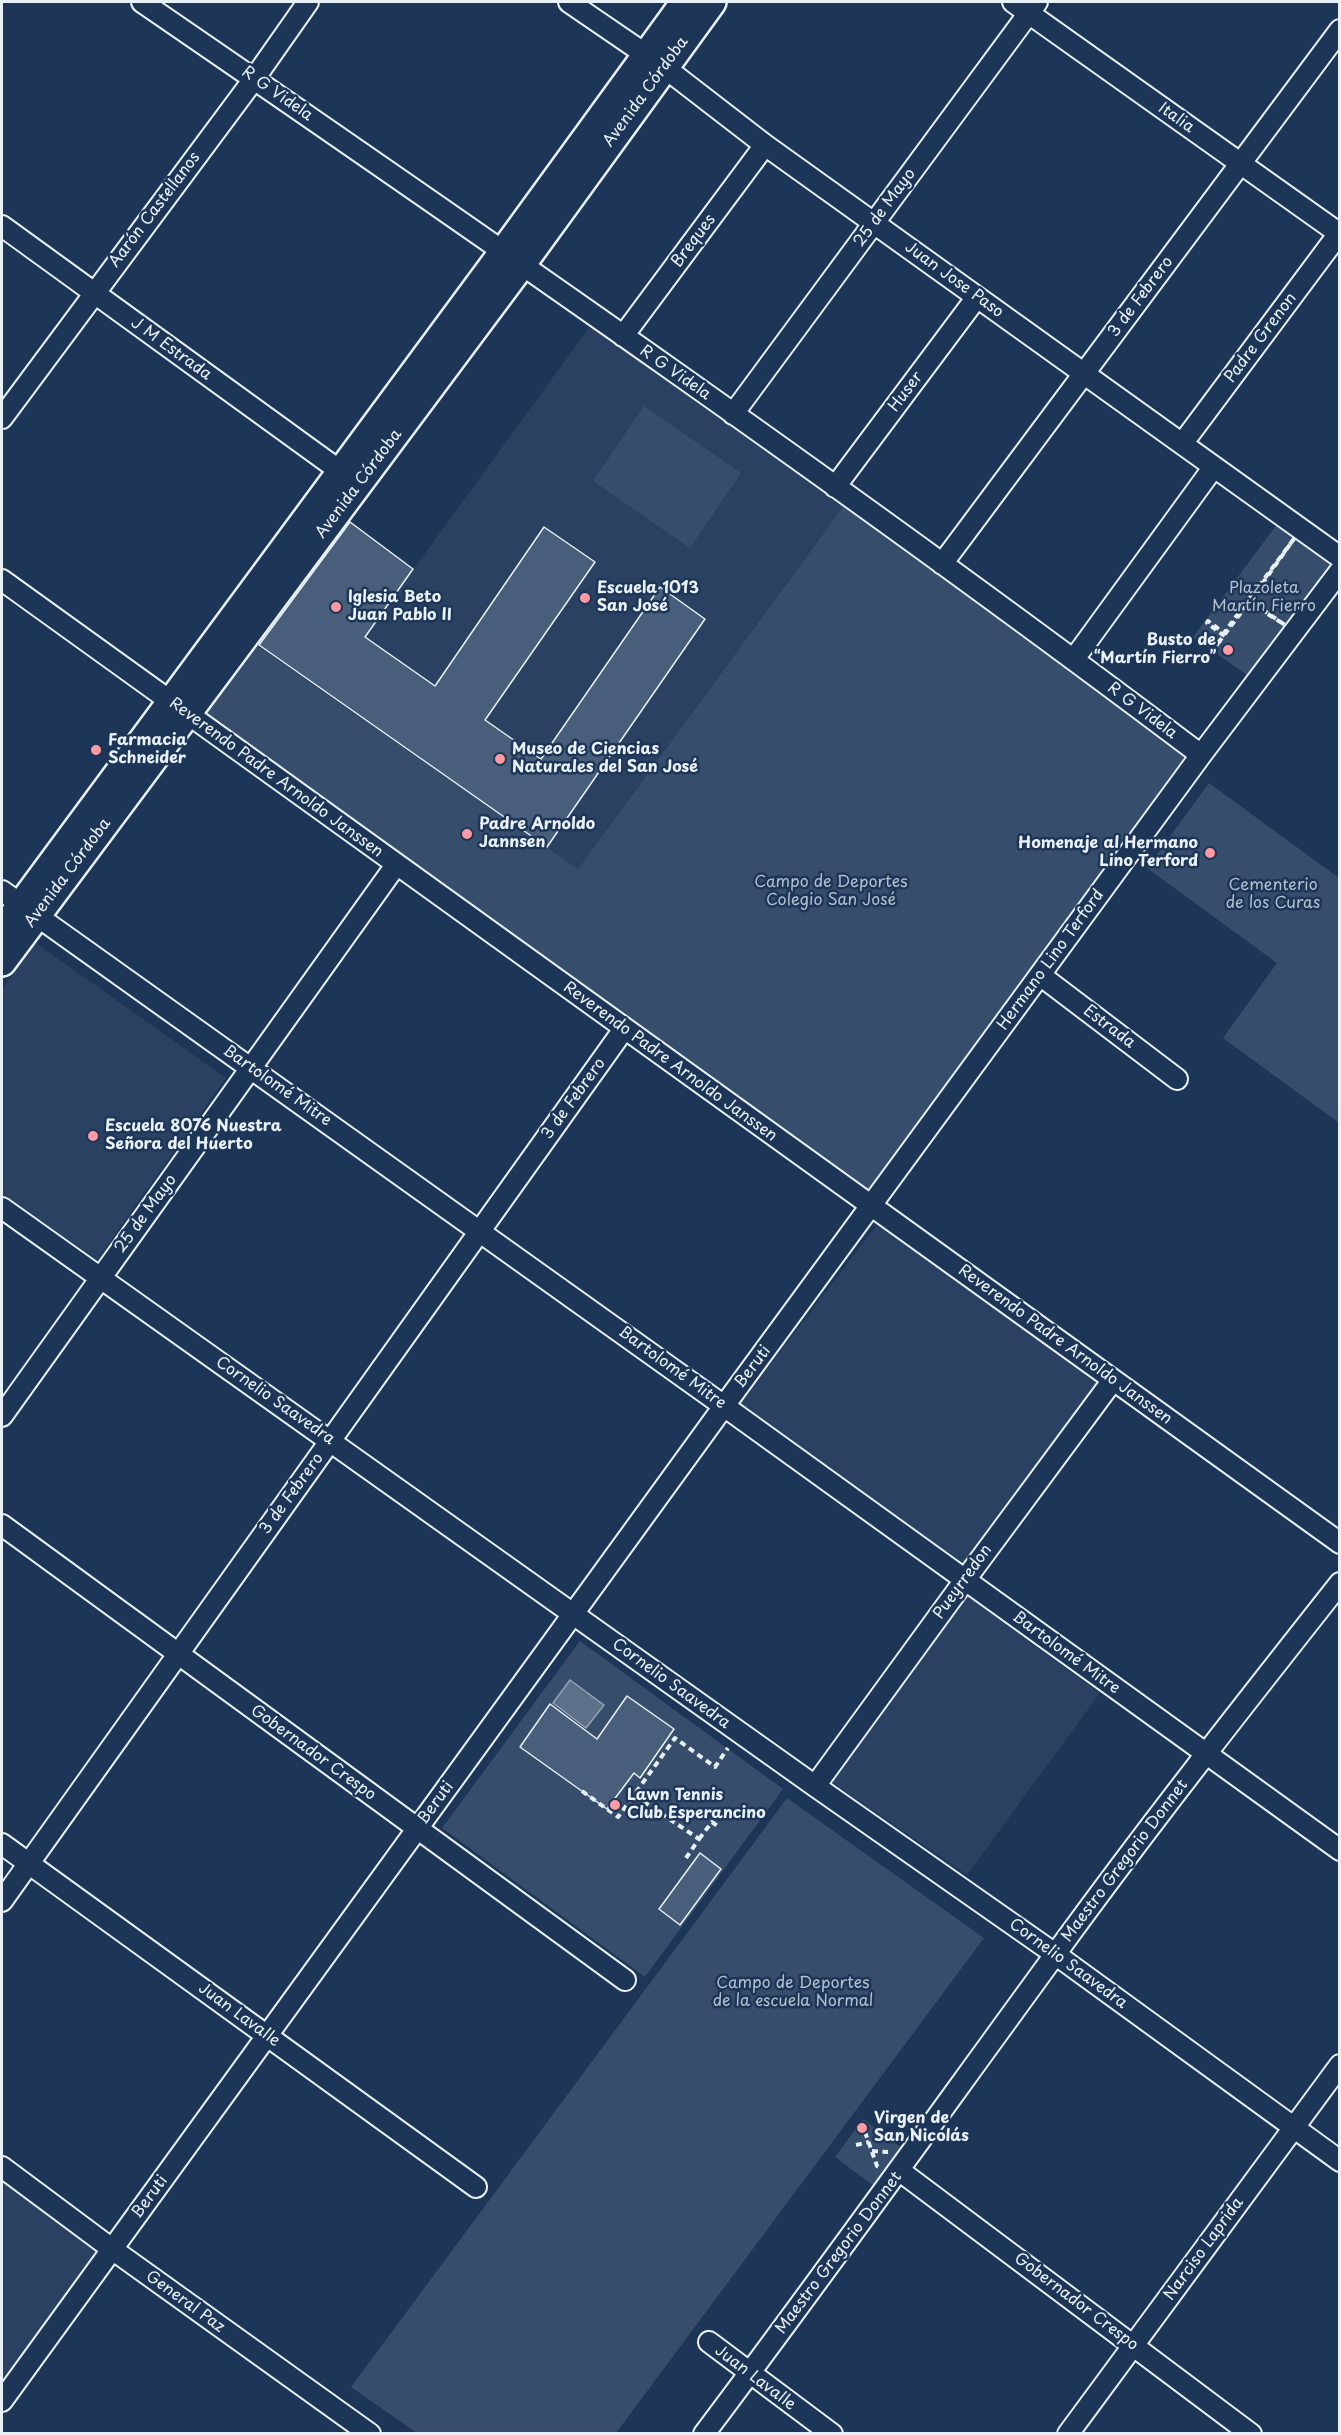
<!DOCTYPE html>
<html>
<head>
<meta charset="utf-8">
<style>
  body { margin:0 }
  #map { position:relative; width:1341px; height:2435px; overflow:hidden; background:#1d3557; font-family:"Playpen Sans",sans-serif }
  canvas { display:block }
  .frame { position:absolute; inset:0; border:3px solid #e8f1f8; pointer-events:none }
</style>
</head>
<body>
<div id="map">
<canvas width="1341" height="2435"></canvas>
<div class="frame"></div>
</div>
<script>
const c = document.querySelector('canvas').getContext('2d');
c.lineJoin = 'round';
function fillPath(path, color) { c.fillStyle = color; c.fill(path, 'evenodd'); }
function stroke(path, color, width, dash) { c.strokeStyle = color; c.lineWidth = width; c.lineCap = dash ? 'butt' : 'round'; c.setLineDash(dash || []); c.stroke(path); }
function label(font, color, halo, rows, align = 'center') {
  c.font = font + ' "Playpen Sans",sans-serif'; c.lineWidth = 5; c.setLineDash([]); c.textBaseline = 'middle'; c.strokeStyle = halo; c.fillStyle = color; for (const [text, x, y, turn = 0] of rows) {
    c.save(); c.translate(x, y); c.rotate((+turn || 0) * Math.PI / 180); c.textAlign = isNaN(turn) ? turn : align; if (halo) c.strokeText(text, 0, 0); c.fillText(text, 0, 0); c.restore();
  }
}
const built = new Path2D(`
  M591,325L845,504L578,869L325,691Z
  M36,943L226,1078L97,1260L2,1193V989Z
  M878,1223L1099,1380L964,1564L740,1404Z
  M965,1595L1100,1693L967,1875L830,1781Z
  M2,2169L112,2249L2,2403Z`);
const green = new Path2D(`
  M644,406L741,473L690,548L593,481Z
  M845,504L1201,755L872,1207L198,721L255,644L578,869Z
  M1278,523L1332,561L1247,675L1193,637Z
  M1209,783L1339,878V1123L1223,1038L1277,963L1147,868Z
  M580,1641L783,1789L645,1977L442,1828Z
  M787,1798L984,1938L616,2433H417L351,2387Z
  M863,2119L907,2152L879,2190L835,2157Z`);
const water = new Path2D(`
  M570,1680L604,1705L586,1728L553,1703Z`);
const building = new Path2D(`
  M350,522L413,569L365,637L435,686L544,527L595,562L485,720L541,759L660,587L705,619L547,847L259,645Z
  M627,1696L674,1729L640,1778L634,1773L607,1809L520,1747L550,1704L597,1739Z
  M700,1853L721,1869L680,1925L659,1909Z`);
const path = new Path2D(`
  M1296,536L1250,601L1285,625L1249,602L1216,646L1223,635L1207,623L1208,621L1224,633L1252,595L1238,584L1253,594Z
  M582,1791L618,1817L634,1795
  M699,1839L712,1822L719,1827
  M686,1858L699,1839L634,1795L675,1738L715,1767L728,1748
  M865,2132L877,2166L879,2167
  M856,2145L869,2142
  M872,2151L888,2152`);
const minor = new Path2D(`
  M142,2C499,247 855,494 1201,755
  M569,2L664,67L765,145L1340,557
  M1013,2L1340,234
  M2,226L340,471
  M623,336L765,145
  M733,414L1037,2
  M2,418L254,79L308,2
  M1182,444L1340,232
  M835,487L977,297
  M942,564L1340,30
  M2,580L1340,1543
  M1074,659L1213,468
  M2,891L724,1406L1340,1850
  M1040,975L1177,1079
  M2,1208L815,1786L1055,1954L1340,2161
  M2,1416L396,865
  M2,1525L625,1980
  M815,1786L965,1580L1113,1380
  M2,1844L476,2187
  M2,1901L624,1029
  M2,2167L112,2249L370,2434
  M900,2171L1251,2434
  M709,2342L832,2434
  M2,2401L724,1406L1201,755L1340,571
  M704,2434C823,2276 938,2115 1054,1956C1146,1829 1243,1706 1340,1583
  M1068,2434L1340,2065`);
const secondary = new Path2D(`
  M2,931L504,251L685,2
  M2,962L522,264L712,2`);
const markers = [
  [585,598,6,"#ff9aa2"],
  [336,607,6,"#ff9aa2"],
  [1228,650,6,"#ff9aa2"],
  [96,750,6,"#ff9aa2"],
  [500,759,6,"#ff9aa2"],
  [467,834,6,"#ff9aa2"],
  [1210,853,6,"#ff9aa2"],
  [93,1136,6,"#ff9aa2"],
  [615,1805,6,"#ff9aa2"],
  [862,2128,6,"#ff9aa2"]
];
const streetNames = [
  ["Avenida Córdoba",646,92,-54],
  ["R G Videla",277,94,35],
  ["Italia",1176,118,35],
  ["25 de Mayo",885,208,-54],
  ["Aarón Castellanos",155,210,-53],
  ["Breques",694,241,-53],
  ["Juan Jose Paso",954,280,36],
  ["3 de Febrero",1141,297,-53],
  ["Padre Grenon",1261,338,-53],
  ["J M Estrada",171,349,36],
  ["R G Videla",675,373,35],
  ["Huser",906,392,-53],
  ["Avenida Córdoba",359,484,-53],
  ["R G Videla",1142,711,37],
  ["Reverendo Padre Arnoldo Janssen",276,778,36],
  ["Avenida Córdoba",68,873,-53],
  ["Hermano Lino Terford",1051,960,-54],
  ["Estrada",1109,1027,37],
  ["Reverendo Padre Arnoldo Janssen",670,1062,36],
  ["Bartolomé Mitre",277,1086,35],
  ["3 de Febrero",574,1099,-54],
  ["25 de Mayo",146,1214,-54],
  ["Reverendo Padre Arnoldo Janssen",1065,1345,36],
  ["Beruti",753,1367,-53],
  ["Bartolomé Mitre",672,1368,36],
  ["Cornelio Saavedra",275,1401,35],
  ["3 de Febrero",292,1494,-54],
  ["Pueyrredon",963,1582,-54],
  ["Bartolomé Mitre",1066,1653,36],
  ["Cornelio Saavedra",671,1684,36],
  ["Gobernador Crespo",313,1753,36],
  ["Beruti",436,1803,-54],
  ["Maestro Gregorio Donnet",1125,1861,-53],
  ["Cornelio Saavedra",1068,1964,36],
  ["Juan Lavalle",239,2015,36],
  ["Beruti",150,2197,-54],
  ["Narciso Laprida",1204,2249,-54],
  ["Maestro Gregorio Donnet",839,2253,-53],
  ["General Paz",185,2302,36],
  ["Gobernador Crespo",1076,2302,37],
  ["Juan Lavalle",755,2378,37]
];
const poiNames = [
  ["Escuela 1013",597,589],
  ["San José",597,607],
  ["Iglesia Beto",348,598],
  ["Juan Pablo II",348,616],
  ["Busto de",1216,641,"right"],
  ["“Martín Fierro”",1216,659,"right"],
  ["Farmacia",108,741],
  ["Schneider",108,759],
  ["Museo de Ciencias",512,750],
  ["Naturales del San José",512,768],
  ["Padre Arnoldo",479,825],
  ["Jannsen",479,843],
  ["Homenaje al Hermano",1198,844,"right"],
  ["Lino Terford",1198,862,"right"],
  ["Escuela 8076 Nuestra",105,1127],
  ["Señora del Huerto",105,1145],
  ["Lawn Tennis",627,1796],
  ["Club Esperancino",627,1814],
  ["Virgen de",874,2119],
  ["San Nicolás",874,2137]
];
const parkNames = [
  ["Plazoleta",1264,589],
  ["Martín Fierro",1264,607],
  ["Campo de Deportes",831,883],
  ["Colegio San José",831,901],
  ["Cementerio",1273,886],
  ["de los Curas",1273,904],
  ["Campo de Deportes",793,1984],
  ["de la escuela Normal",793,2002]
];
fillPath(built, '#2a4162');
fillPath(green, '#374d6c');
fillPath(water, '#5d7089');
stroke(water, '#95a4b5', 1.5);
fillPath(building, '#495e7a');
stroke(building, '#e8f1f8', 1.5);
stroke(minor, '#e8f1f8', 24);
stroke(secondary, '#e8f1f8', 32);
stroke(path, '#e8f1f8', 4, [6, 4.5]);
stroke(minor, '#1d3557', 20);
stroke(secondary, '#1d3557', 27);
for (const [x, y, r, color] of markers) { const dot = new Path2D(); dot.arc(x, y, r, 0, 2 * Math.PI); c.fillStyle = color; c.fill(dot); stroke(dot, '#1d3557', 2); }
label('16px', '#e8f1f8', '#1d3557', streetNames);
label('bold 16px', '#e8f1f8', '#1d3557', poiNames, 'left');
label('16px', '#b3c0ce', '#1d3557', parkNames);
</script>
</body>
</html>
